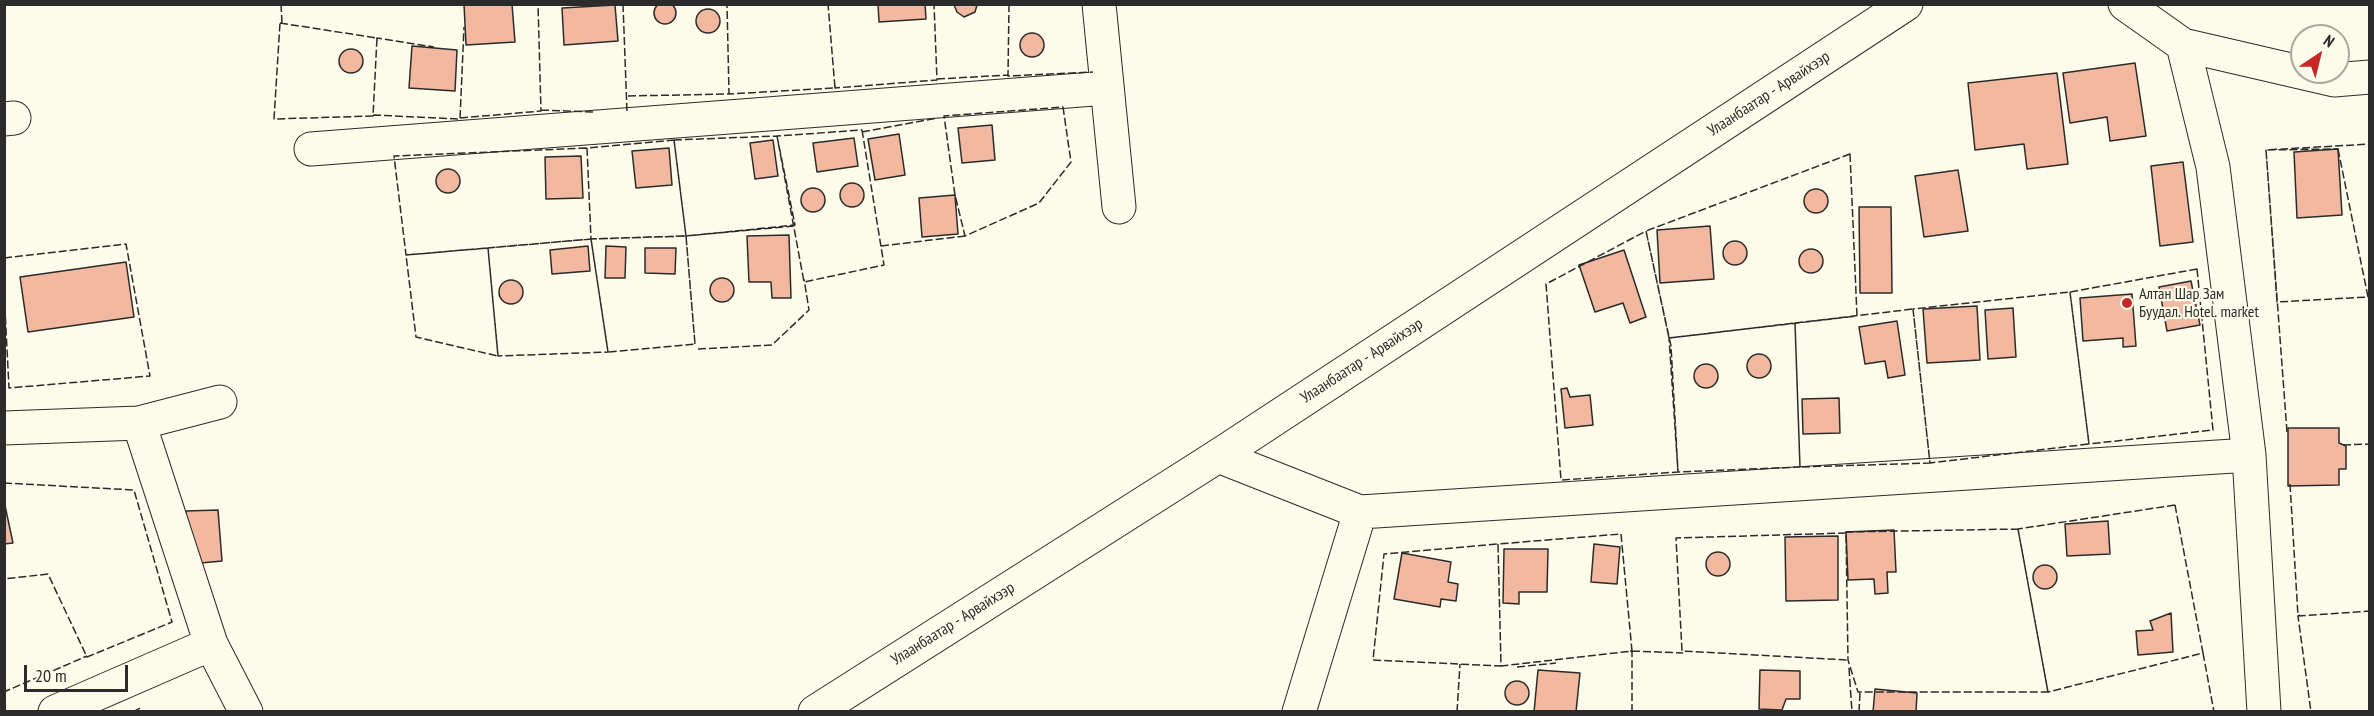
<!DOCTYPE html>
<html>
<head>
<meta charset="utf-8">
<style>
  body { margin:0 }
  #map { position:relative; width:2374px; height:716px; overflow:hidden; background:#fdfbea; font-family:"PT Sans Narrow",sans-serif }
  canvas { display:block }
  .frame { position:absolute; inset:0; border:6px solid #2b2b2b; pointer-events:none }
  .north { position:absolute; left:2290px; top:24px; width:60px; height:60px; box-sizing:border-box; background:#fdfbea; border:2px solid #a9a89e; border-radius:50%; rotate:35deg; font-size:16px; font-weight:700; line-height:24px; text-align:center; color:#2b2b2b }
  .north::after { content:''; display:block; margin:auto; width:21px; height:27px; background:#c62828; clip-path:polygon(50% 0,100% 100%,50% 72%,0 100%) }
  .scale { position:absolute; left:24px; top:665px; width:104px; height:27px; box-sizing:border-box; border:3px solid #2b2b2b; border-top:0; padding-left:8px; font-size:18px; line-height:21px; white-space:nowrap; color:#2b2b2b; -webkit-text-stroke:4px #fdfbea; paint-order:stroke }
</style>
</head>
<body>
<div id="map">
<canvas width="2374" height="716"></canvas>
<div class="frame"></div>
<div class="north">N</div>
<div class="scale">20 m</div>
</div>
<script>
const c = document.querySelector('canvas').getContext('2d');
c.lineJoin = 'round';
function fillPath(path, color) { c.fillStyle = color; c.fill(path, 'evenodd'); }
function stroke(path, color, width, dash) { c.strokeStyle = color; c.lineWidth = width; c.lineCap = dash ? 'butt' : 'round'; c.setLineDash(dash || []); c.stroke(path); }
function label(font, color, halo, rows, align = 'center') {
  c.font = font + ' "PT Sans Narrow",sans-serif'; c.lineWidth = 4.5; c.setLineDash([]); c.textBaseline = 'middle'; c.strokeStyle = halo; c.fillStyle = color; for (const [text, x, y, turn = 0] of rows) {
    c.save(); c.translate(x, y); c.rotate((+turn || 0) * Math.PI / 180); c.textAlign = isNaN(turn) ? turn : align; if (halo) c.strokeText(text, 0, 0); c.fillText(text, 0, 0); c.restore();
  }
}
const building = new Path2D(`
  M654 13a11 11 0 1 1 22 0a11 11 0 1 1-22 0Z
  M464,4H512L515,42L466,45Z
  M878,4H925L926,19L879,22Z
  M615,5L618,41L564,45L562,8Z
  M954,5V4L977,5L975,12L964,17L957,12Z
  M696 21a12 12 0 1 1 24 0a12 12 0 1 1-24 0Z
  M1020 45a12 12 0 1 1 24 0a12 12 0 1 1-24 0Z
  M412,46L457,50L455,91L409,88Z
  M339 61a12 12 0 1 1 24 0a12 12 0 1 1-24 0Z
  M2135,63L2146,136L2110,141L2107,117L2070,123L2063,73Z
  M2057,73L2068,164L2027,169L2024,144L1975,150L1968,83Z
  M992,125L995,160L962,163L958,128Z
  M899,134L905,175L875,180L868,139Z
  M854,138L858,166L817,172L813,143Z
  M773,140L778,176L755,179L750,143Z
  M669,148L672,185L636,188L632,151Z
  M2338,149L2342,215L2297,218L2294,152Z
  M581,156L583,198L546,199L545,157Z
  M2183,162L2193,242L2160,246L2151,166Z
  M436 181a12 12 0 1 1 24 0a12 12 0 1 1-24 0Z
  M1958,170L1968,231L1924,237L1915,176Z
  M840 195a12 12 0 1 1 24 0a12 12 0 1 1-24 0Z
  M801 200a12 12 0 1 1 24 0a12 12 0 1 1-24 0Z
  M1804 201a12 12 0 1 1 24 0a12 12 0 1 1-24 0Z
  M955,195L958,234L922,237L919,198Z
  M1859,207H1891L1892,293H1860Z
  M1710,226L1714,279L1660,283L1657,230Z
  M789,235L791,298H772L771,282H749L747,236Z
  M1723 253a12 12 0 1 1 24 0a12 12 0 1 1-24 0Z
  M588,246L590,271L552,274L550,250Z
  M606,246L626,247L625,278H605Z
  M645,248H676L675,274L645,273Z
  M1799 261a12 12 0 1 1 24 0a12 12 0 1 1-24 0Z
  M1624,250L1646,317L1630,323L1623,303L1595,312L1579,265Z
  M126,262L134,317L28,332L20,277Z
  M710 290a12 12 0 1 1 24 0a12 12 0 1 1-24 0Z
  M499 292a12 12 0 1 1 24 0a12 12 0 1 1-24 0Z
  M2191,281L2200,325L2167,331L2159,287Z
  M2132,294L2136,346L2123,347V338L2083,341L2080,298Z
  M1977,306L1980,360L1927,363L1923,309Z
  M2013,308L2016,357L1988,359L1985,310Z
  M1897,321L1905,375L1888,378L1885,361L1865,364L1859,327Z
  M1747 366a12 12 0 1 1 24 0a12 12 0 1 1-24 0Z
  M1694 376a12 12 0 1 1 24 0a12 12 0 1 1-24 0Z
  M1567,388L1570,397L1590,395L1593,425L1565,428L1561,389Z
  M1839,398L1840,433L1803,434L1802,399Z
  M2288,428H2339V443L2346,446V469H2339V485L2288,486Z
  M4,501L13,543L4,544Z
  M218,510L222,561L190,564L186,511Z
  M2108,521L2110,554L2067,556L2065,524Z
  M1894,530L1896,572H1887L1888,593L1875,594L1874,579L1848,580L1846,532Z
  M1838,536V600L1786,601L1785,537Z
  M1594,544L1620,547L1617,584L1591,582Z
  M1504,549H1548L1547,592H1519V604L1503,603Z
  M1706 564a12 12 0 1 1 24 0a12 12 0 1 1-24 0Z
  M1402,553L1451,562L1448,582L1458,584L1456,601L1441,599L1440,607L1394,599Z
  M2033 577a12 12 0 1 1 24 0a12 12 0 1 1-24 0Z
  M2171,613L2173,652L2138,655L2136,631L2153,630L2150,621Z
  M1538,670L1580,673L1576,712H1534Z
  M1760,670L1800,671V699H1786L1782,710L1759,709Z
  M1505 693a12 12 0 1 1 24 0a12 12 0 1 1-24 0Z
  M1875,689L1917,693L1916,712H1873Z`);
const minor = new Path2D(`
  M1099,4L1119,207
  M2125,4L2183,45L2334,80L2370,77
  M2183,45L2213,167L2249,455L2264,712
  M4,119L14,118
  M311,149L1107,88
  M139,423L211,644L246,712
  M4,428L139,423L220,402
  M1218,456L1360,512L2249,455
  M55,712L211,644
  M1299,712L1360,512`);
const highway = new Path2D(`
  M815,712L1218,456L1906,4`);
const fence = new Path2D(`
  M281,4L282,23
  M623,4L627,112
  M1009,4L1008,76L1093,72
  M280,23L377,38L373,116L274,119Z
  M377,41V38L434,47
  M937,79L1008,75
  M835,85V88L937,80L934,4
  M729,91V94L835,88L828,4
  M628,96L729,94L727,4
  M1063,107L1071,162L1039,203L965,236L955,195L944,116Z
  M541,110L594,112
  M373,115L460,119L464,27
  M460,118L541,111L538,4
  M862,130L884,265L804,282L777,136Z
  M862,132L938,118
  M777,136L795,225L686,236L674,140Z
  M674,140L686,236L591,239L587,148Z
  M587,148L591,239L406,255L394,156Z
  M2338,149L2368,297L2277,302L2266,150Z
  M1850,154L1857,316L1669,338L1646,231Z
  M1646,231L1671,346L1678,472L1561,480L1546,284Z
  M686,236L695,344L608,352L591,239Z
  M591,239L608,352L498,356L488,248Z
  M881,246L965,236L964,234
  M488,248L498,356L416,337L406,255Z
  M4,258L126,244L150,376L9,388L4,290
  M2197,269L2213,430L2089,444L2070,292Z
  M2070,292L2089,444L1930,463L1913,309Z
  M1913,309L1930,463L1800,467L1795,323Z
  M1795,323L1800,467L1678,472L1669,338Z
  M695,344L686,236L795,226
  M698,349L772,345L809,310L804,279
  M2287,432L2266,150L2370,144
  M2343,445L2370,444
  M4,483L134,490L172,622L87,657L48,574L4,579
  M2290,484L2298,616L2370,611
  M2175,505L2203,653L2048,692L2018,529Z
  M2018,529L2048,692H1858L1848,660L1846,532Z
  M1846,533L1676,538L1682,651L1848,660
  M1621,534L1632,651L1501,666L1498,544Z
  M1498,544L1501,666L1373,660L1384,554Z
  M2300,615L2298,616L2311,712
  M1630,651H1632V712
  M1632,651L1683,653
  M2203,653L2214,712
  M1517,667L1556,663
  M1849,668L1852,712
  M4,688L6,691L87,656
  M133,712L140,708L142,712
  M1457,712L1460,664
  M1859,712L1860,692`);
const markers = [
  [2127,303,6,"#c62828"]
];
const streetNames = [
  ["Улаанбаатар - Арвайхээр",1769,94,-33],
  ["Улаанбаатар - Арвайхээр",1362,361,-33],
  ["Улаанбаатар - Арвайхээр",953,624,-32]
];
const poiNames = [
  ["Алтан Шар Зам",2139,294],
  ["Буудал. Hotel. market",2139,312]
];
fillPath(building, '#f2b8a0');
stroke(building, '#2b2b2b', 1.5);
stroke(minor, '#2b2b2b', 35);
stroke(highway, '#2b2b2b', 35);
stroke(minor, '#fdfbea', 33);
stroke(highway, '#fdfbea', 33);
stroke(fence, '#2b2b2b', 1.5, [8, 3]);
for (const [x, y, r, color] of markers) { const dot = new Path2D(); dot.arc(x, y, r, 0, 2 * Math.PI); c.fillStyle = color; c.fill(dot); stroke(dot, '#fdfbea', 2); }
label('16px', '#2b2b2b', '#fdfbea', streetNames);
label('16px', '#2b2b2b', '#fdfbea', poiNames, 'left');
</script>
</body>
</html>
